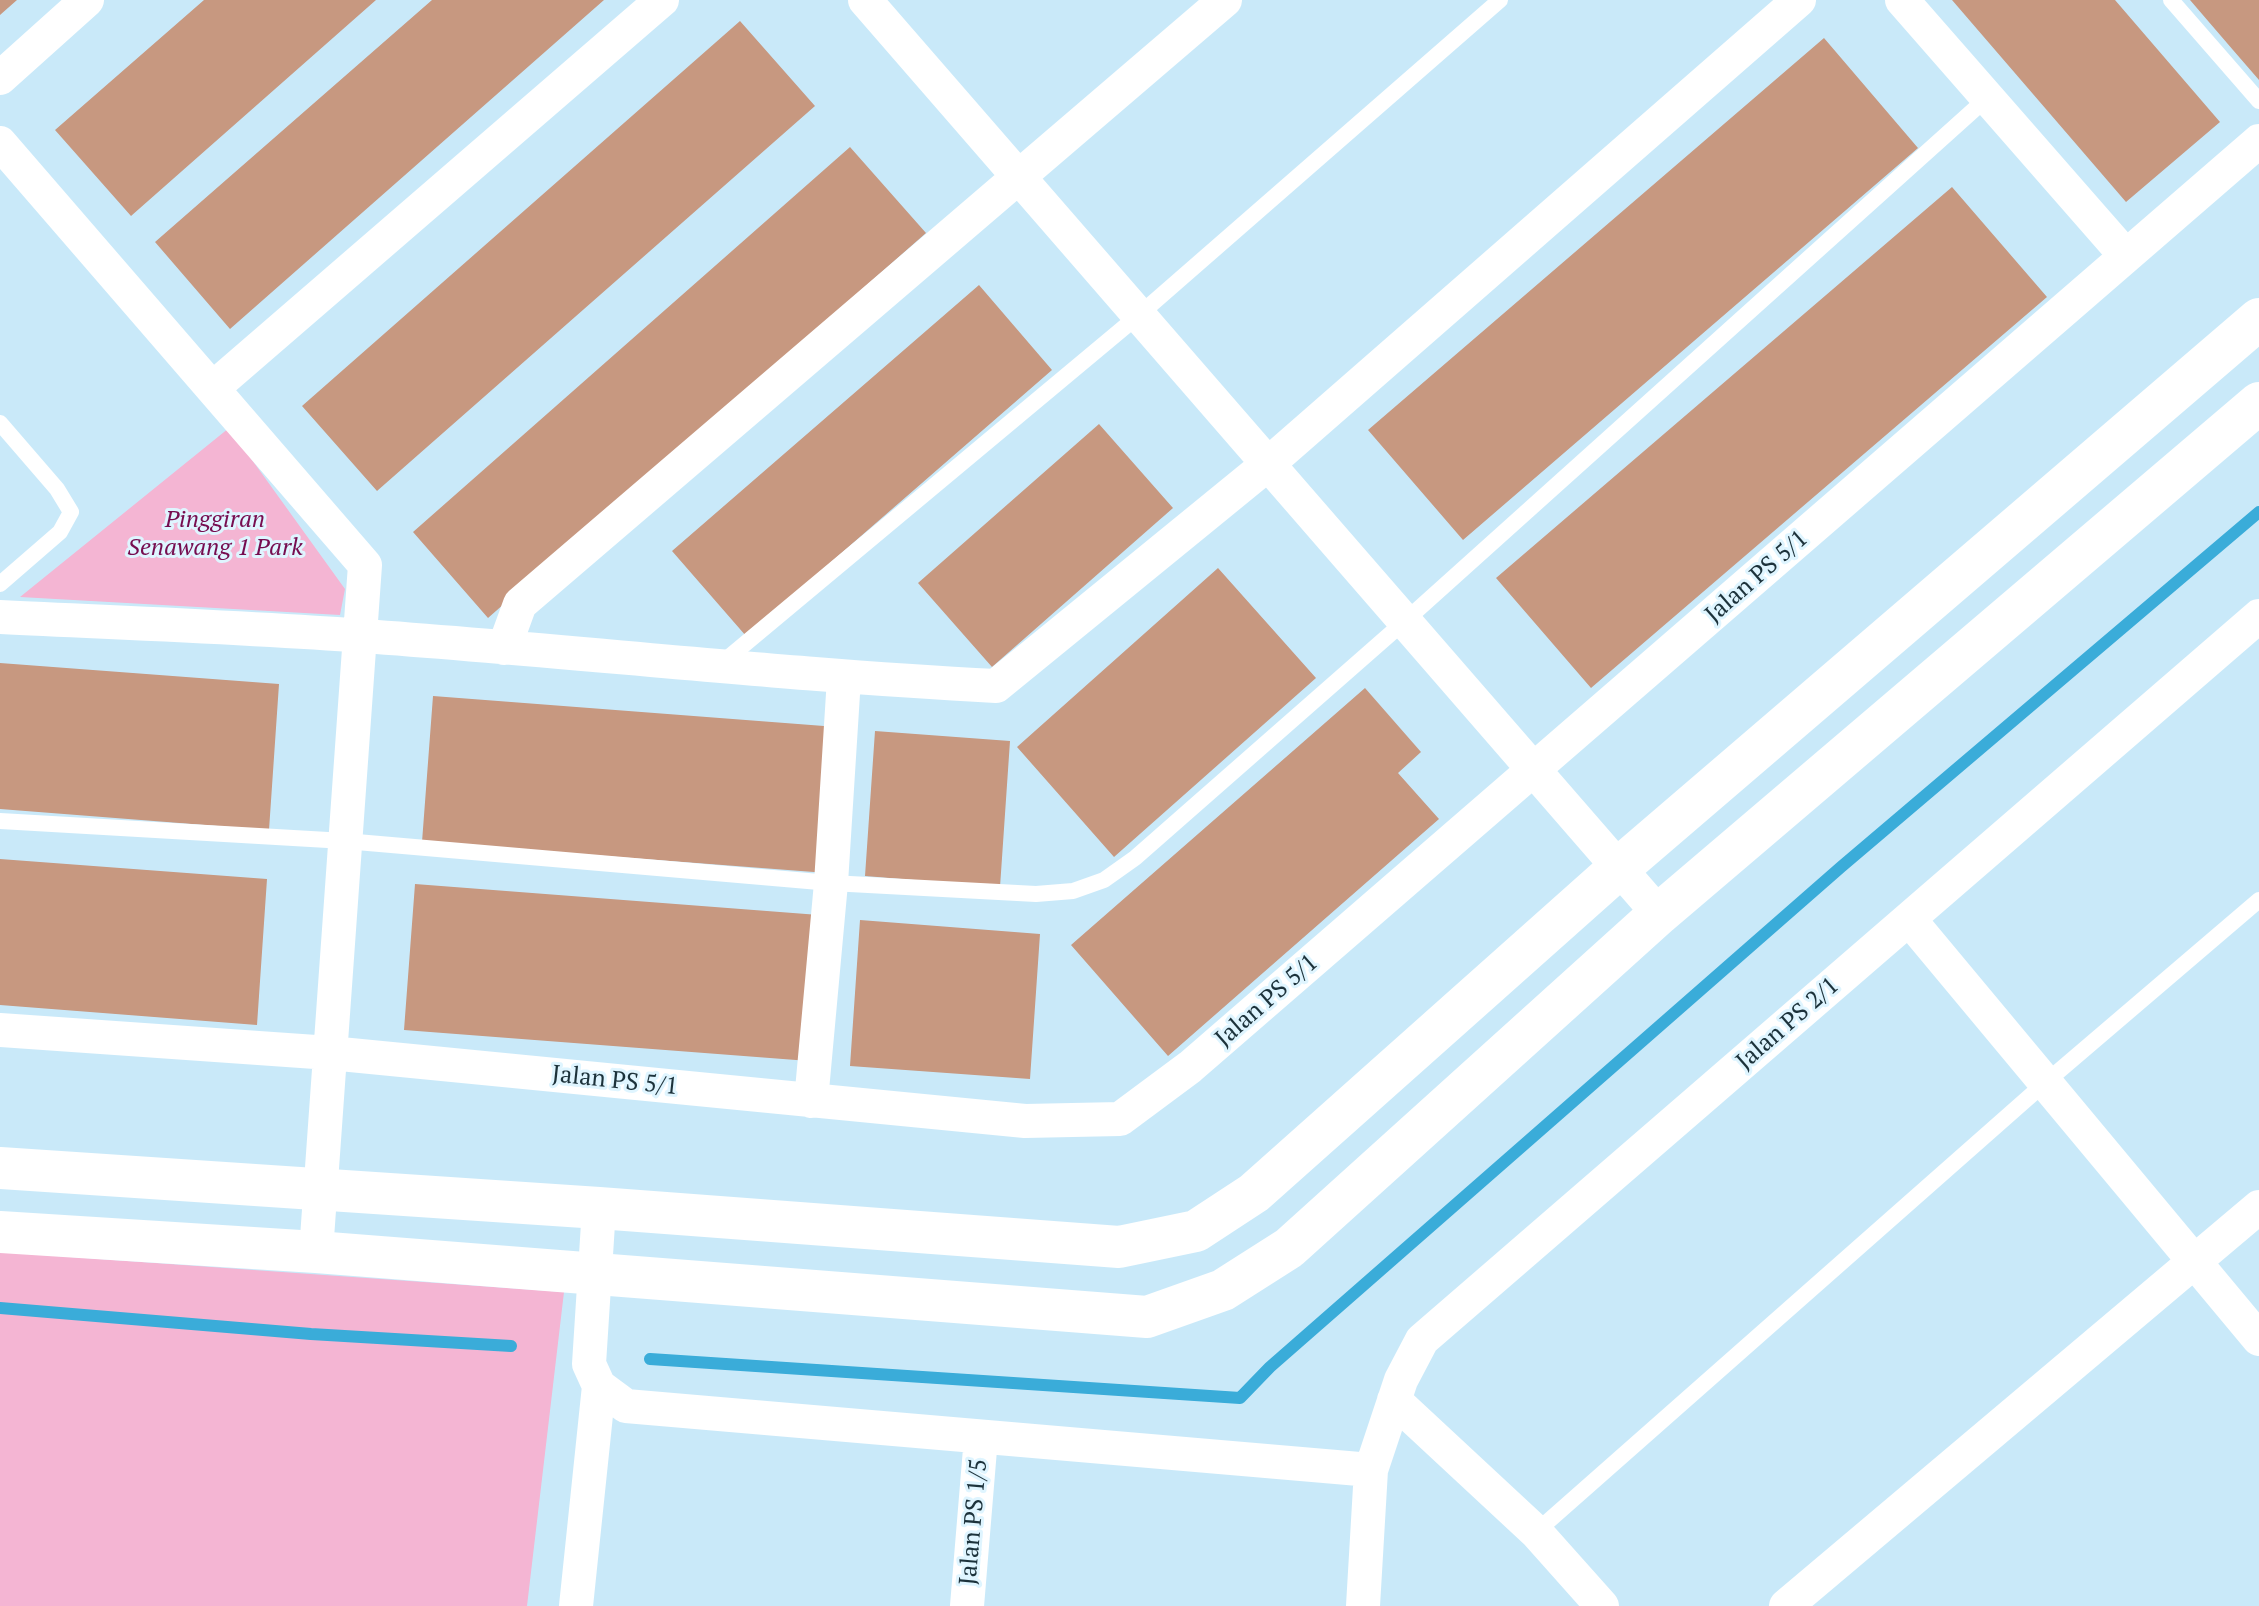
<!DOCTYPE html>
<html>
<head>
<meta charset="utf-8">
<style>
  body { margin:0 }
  canvas { display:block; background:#c9e9f9 }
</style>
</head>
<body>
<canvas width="2259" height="1606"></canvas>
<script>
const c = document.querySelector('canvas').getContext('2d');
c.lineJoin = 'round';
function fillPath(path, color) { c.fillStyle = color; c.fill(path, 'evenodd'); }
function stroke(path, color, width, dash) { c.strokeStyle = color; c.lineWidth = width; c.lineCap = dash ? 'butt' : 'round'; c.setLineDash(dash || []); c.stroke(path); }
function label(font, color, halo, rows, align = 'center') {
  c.font = font + ' "PT Serif",serif'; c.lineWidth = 6; c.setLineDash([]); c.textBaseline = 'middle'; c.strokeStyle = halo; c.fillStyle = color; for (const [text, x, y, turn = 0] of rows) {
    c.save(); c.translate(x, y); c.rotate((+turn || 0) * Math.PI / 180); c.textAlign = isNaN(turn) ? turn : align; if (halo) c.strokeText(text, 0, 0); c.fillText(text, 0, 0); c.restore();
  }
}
const green = new Path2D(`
  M229,428L345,589L340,615L20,597Z
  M0,1252L564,1292L527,1606H0Z`);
const stream = new Path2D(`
  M0,1308L311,1334L511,1346
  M650,1359L1240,1398L1270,1367L1841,867L2259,512`);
const building = new Path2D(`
  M0,0H17L0,15Z
  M204,0H376L131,216L55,130Z
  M432,0H604L230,329L155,242Z
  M1952,0H2115L2220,122L2126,202Z
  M2190,0H2259V80L2233,50Z
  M740,21L815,106L377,491L302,406Z
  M1824,38L1918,148L1463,540L1368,430Z
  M850,147L926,233L488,618L413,532Z
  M1952,187L2047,297L1591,688L1496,578Z
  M979,285L1052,370L746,636L672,551Z
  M1099,424L1173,508L992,667L918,583Z
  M1218,568L1316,678L1114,857L1017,747Z
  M0,663L279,684L269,830L0,809Z
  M1365,688L1421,752L1398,773L1439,819L1168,1056L1071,945Z
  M433,696L837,727L827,873L422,842Z
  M875,731L1010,741L1000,887L865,876Z
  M0,859L267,879L257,1025L0,1005Z
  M415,884L819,915L809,1061L404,1030Z
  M860,920L1040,934L1030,1079L850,1066Z`);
const service = new Path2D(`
  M2171,0L2259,101
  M0,423L57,489L71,512L60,532L0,584
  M722,663L1139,315L1500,0
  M0,821L345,841L831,883L1036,894L1073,891L1104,880L1135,858L1405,621L1987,98
  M1536,1532L2046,1082L2259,900`);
const minor = new Path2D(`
  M865,0L1659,914
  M1902,0L2126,256
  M0,78L87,0
  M0,143L365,565L316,1252
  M213,388L662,0
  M0,617C121,623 242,627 363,636C574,651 784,675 996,686L1268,464L1799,0
  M504,648L520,604L1225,0
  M1909,919L2259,1339
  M0,1030L330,1053L1025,1121L1120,1119L1190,1067L2259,141
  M811,1101L831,883L844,678
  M599,1208L589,1364L599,1386L626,1406L1371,1470L1363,1606
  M1394,1400L1536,1532L1602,1606
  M1371,1470L1401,1380L1422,1340L2259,616
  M576,1606L599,1386
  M967,1606L981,1437
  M1786,1606L2259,1207`);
const tertiary = new Path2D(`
  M0,1168L599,1208L1119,1247L1196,1231L1254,1193L1619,868L2259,319
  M0,1232L316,1252L1147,1317L1223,1290L1289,1248L1659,914L2259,403`);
const parkNames = [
  ["Pinggiran",215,520],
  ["Senawang 1 Park",215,548]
];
const streetNames = [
  ["Jalan PS 5/1",1757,577,-41],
  ["Jalan PS 5/1",1267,1001,-41],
  ["Jalan PS 2/1",1788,1024,-41],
  ["Jalan PS 5/1",615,1081,6],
  ["Jalan PS 1/5",974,1522,-85]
];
fillPath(green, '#f4b5d3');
stroke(stream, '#3aacd9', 12);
fillPath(building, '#c79880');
stroke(service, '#fff', 16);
stroke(minor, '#fff', 34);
stroke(tertiary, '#fff', 42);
label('italic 24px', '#760d50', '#dff5ff', parkNames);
label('24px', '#1c323b', '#dff5ff', streetNames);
</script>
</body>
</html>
